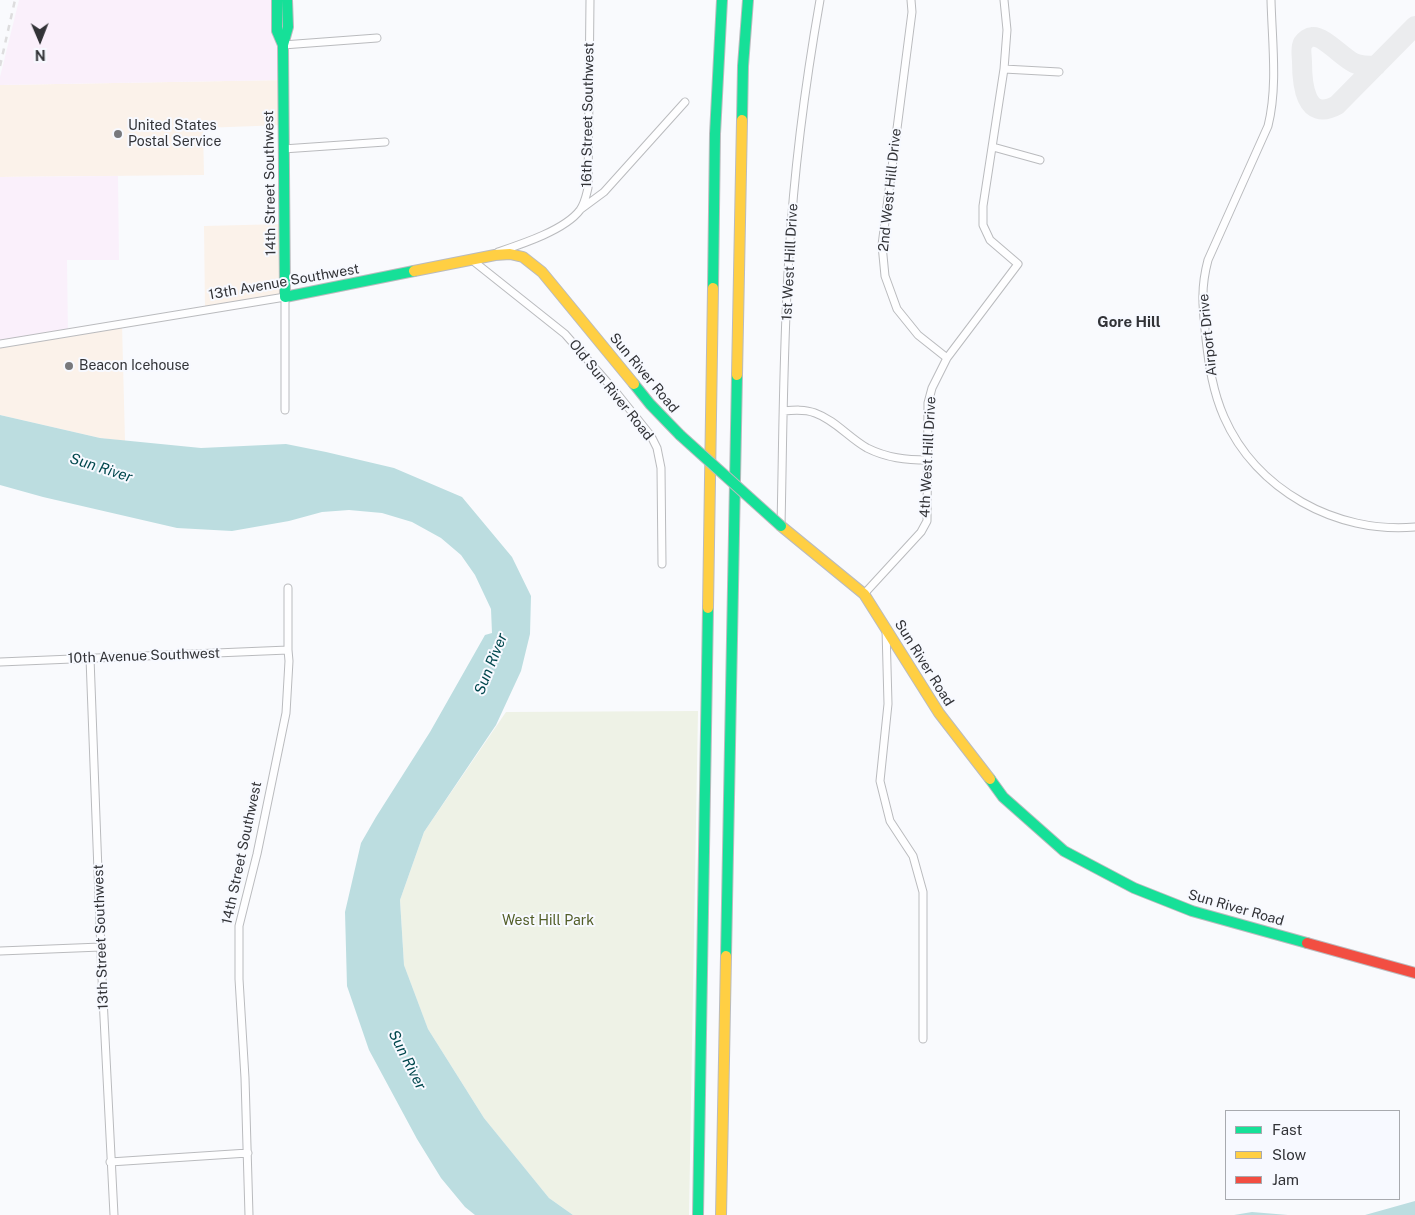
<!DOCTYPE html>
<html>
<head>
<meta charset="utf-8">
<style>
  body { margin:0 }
  #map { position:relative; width:1415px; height:1215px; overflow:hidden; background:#f9fafd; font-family:"Public Sans",sans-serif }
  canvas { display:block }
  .legend { position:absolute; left:1225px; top:1110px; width:175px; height:90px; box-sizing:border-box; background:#f7f9ff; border:1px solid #a8aaaf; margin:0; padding:6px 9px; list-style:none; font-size:15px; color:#323337 }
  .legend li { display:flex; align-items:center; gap:10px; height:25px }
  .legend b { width:25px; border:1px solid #a8aaaf }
  .north { position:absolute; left:15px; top:15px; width:50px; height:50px; -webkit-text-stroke:4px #f7f9ff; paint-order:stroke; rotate:179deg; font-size:14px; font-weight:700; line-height:20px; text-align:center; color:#323337 }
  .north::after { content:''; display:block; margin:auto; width:18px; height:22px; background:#323337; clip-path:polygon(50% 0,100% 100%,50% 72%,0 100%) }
</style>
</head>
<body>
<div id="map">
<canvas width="1415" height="1215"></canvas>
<ul class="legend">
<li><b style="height:6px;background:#16e098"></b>Fast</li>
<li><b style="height:6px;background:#ffcf43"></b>Slow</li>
<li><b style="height:6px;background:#f24e42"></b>Jam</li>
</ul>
<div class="north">N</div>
</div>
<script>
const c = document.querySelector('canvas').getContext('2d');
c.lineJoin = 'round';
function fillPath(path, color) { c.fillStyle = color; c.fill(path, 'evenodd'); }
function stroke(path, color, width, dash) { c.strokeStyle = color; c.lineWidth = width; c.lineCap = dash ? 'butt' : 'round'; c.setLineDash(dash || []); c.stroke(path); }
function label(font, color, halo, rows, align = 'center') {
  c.font = font + ' "Public Sans",sans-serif'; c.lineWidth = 4; c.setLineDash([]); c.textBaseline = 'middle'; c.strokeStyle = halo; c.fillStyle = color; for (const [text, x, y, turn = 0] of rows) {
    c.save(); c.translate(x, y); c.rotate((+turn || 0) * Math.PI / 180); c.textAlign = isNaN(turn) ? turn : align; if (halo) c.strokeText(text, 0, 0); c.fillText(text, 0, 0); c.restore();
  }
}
const commercial = new Path2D(`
  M283,80V125L203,128L204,175L0,177V85Z
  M284,224L285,297L205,310L204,226Z
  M122,324L125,441L100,438L0,415V344Z`);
const industrial = new Path2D(`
  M19,0H277L283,80L0,85V77Z
  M118,176L119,260H67L68,334L0,344V177Z`);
const green = new Path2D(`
  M698,711L689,1215H573L549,1198L484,1118L428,1029L404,965L400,900L424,832L506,712Z`);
const water = new Path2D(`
  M0,415L100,438L201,448L286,444L326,452L394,468L462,497L512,557L531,596L530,634L521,671L496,725L424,832L400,900L404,965L428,1029L484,1118L549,1198L573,1215H475L465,1207L441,1178L417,1139L369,1050L347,986L345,912L361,843L376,817L430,732L485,635L492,633L491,609L475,575L461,555L441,538L412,522L382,513L349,510L322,512L289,521L232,531L177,528L43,497L0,485Z
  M1415,1201V1215H1365Z
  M1252,1212L1288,1215H1234Z`);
const taxiway = new Path2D(`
  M1376,66C1369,66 1361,66 1354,63C1343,58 1323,35 1312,37C1309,37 1305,40 1303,43C1300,48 1302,56 1302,62C1302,83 1305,123 1337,105L1415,26`);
const street = new Path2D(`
  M911,0L912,12L882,245L885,276L897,309L918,335L947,358
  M1271,0C1272,41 1278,86 1268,126L1208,260C1200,290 1203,309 1206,339C1209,366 1213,392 1224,417C1256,490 1336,534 1415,527
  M283,45L377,38
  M1004,69L1059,72
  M993,147L1040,160
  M283,149L385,142
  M581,209L604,192L685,102
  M498,252C522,244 565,230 580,210C585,203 586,196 588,188L590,0
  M472,260L565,334L615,391L651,436L657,448L661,468L662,564
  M0,344L285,297V410
  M784,411C794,410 805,409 815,413C835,420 849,438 867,448C887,458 906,460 928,460
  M781,526C783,437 783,346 789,256C794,170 805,85 820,0
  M864,594L921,532L927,521L928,403L932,388L947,358L1018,264L990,240L983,225V206L1004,69L1007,30L1004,0
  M886,629L888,704L880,781L890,821L913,856L923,892V1039
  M90,658L102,978L114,1215
  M0,662L288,650
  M0,951L101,947
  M110,1162L248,1153
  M249,1215L245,1078L239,979V926L257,854L286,713L289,661L288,650V588`);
const fast = new Path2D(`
  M277,0V31L283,45
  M287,0L288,27L283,45L285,297L414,271
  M742,120L743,66L748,0
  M713,288L715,134L722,0
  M634,384L650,404L680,435
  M990,779L1003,797L1064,851L1134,888L1192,911L1307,943
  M726,956L737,375
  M698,1215L708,608`);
const slow = new Path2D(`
  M414,271L495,255L510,254L523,257L542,272L634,384
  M737,375L742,120
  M781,526L864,594L939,713L990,779
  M708,608L713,288
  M721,1215L726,956`);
const jam = new Path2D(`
  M1307,943L1415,973`);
const rail = new Path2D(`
  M0,66L15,0`);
const fastBridge = new Path2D(`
  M680,435L781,526`);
const markers = [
  [118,134,5,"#78797c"],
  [69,366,5,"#78797c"]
];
const streetNames = [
  ["16th Street Southwest",588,115,-89],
  ["14th Street Southwest",270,183,-91],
  ["2nd West Hill Drive",890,190,-84],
  ["1st West Hill Drive",790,262,-87],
  ["13th Avenue Southwest",284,282,-10],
  ["Airport Drive",1208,335,-96],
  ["Sun River Road",644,373,50],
  ["Old Sun River Road",611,390,51],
  ["4th West Hill Drive",928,457,-87],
  ["10th Avenue Southwest",144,656,-2],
  ["Sun River Road",924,663,58],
  ["14th Street Southwest",242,853,-78],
  ["Sun River Road",1236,908,16],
  ["13th Street Southwest",101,937,-92]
];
const poiNames = [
  ["United States",128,126],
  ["Postal Service",128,142],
  ["Beacon Icehouse",79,366]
];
const parkNames = [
  ["West Hill Park",548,921]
];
const neighbourhoodNames = [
  ["Gore Hill",1129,322]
];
const waterNames = [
  ["Sun River",101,468,18],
  ["Sun River",491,664,-68],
  ["Sun River",407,1060,63]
];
fillPath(commercial, '#fbf2ea');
fillPath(industrial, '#faf0fb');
fillPath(green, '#eef2e6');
fillPath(water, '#bcdde0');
stroke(taxiway, '#ebecee', 20);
stroke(street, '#babbbe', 9);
stroke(fast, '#babbbe', 12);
stroke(slow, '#babbbe', 12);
stroke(jam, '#babbbe', 12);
stroke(street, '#fefeff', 7);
stroke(fast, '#16e098', 10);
stroke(slow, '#ffcf43', 10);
stroke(jam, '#f24e42', 10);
stroke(rail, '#ddddde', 2.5, [6, 6]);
stroke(fastBridge, '#babbbe', 12, []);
stroke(fastBridge, '#16e098', 10);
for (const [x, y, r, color] of markers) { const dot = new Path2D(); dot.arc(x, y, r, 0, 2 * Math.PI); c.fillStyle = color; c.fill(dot); stroke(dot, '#f7f9ff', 2); }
label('14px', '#323337', '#f7f9ff', streetNames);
label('14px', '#323337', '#f7f9ff', poiNames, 'left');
label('14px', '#525e27', '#f7f9ff', parkNames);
label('bold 15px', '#323337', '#f7f9ff', neighbourhoodNames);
label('italic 15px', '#00474d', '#f7f9ff', waterNames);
</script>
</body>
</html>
